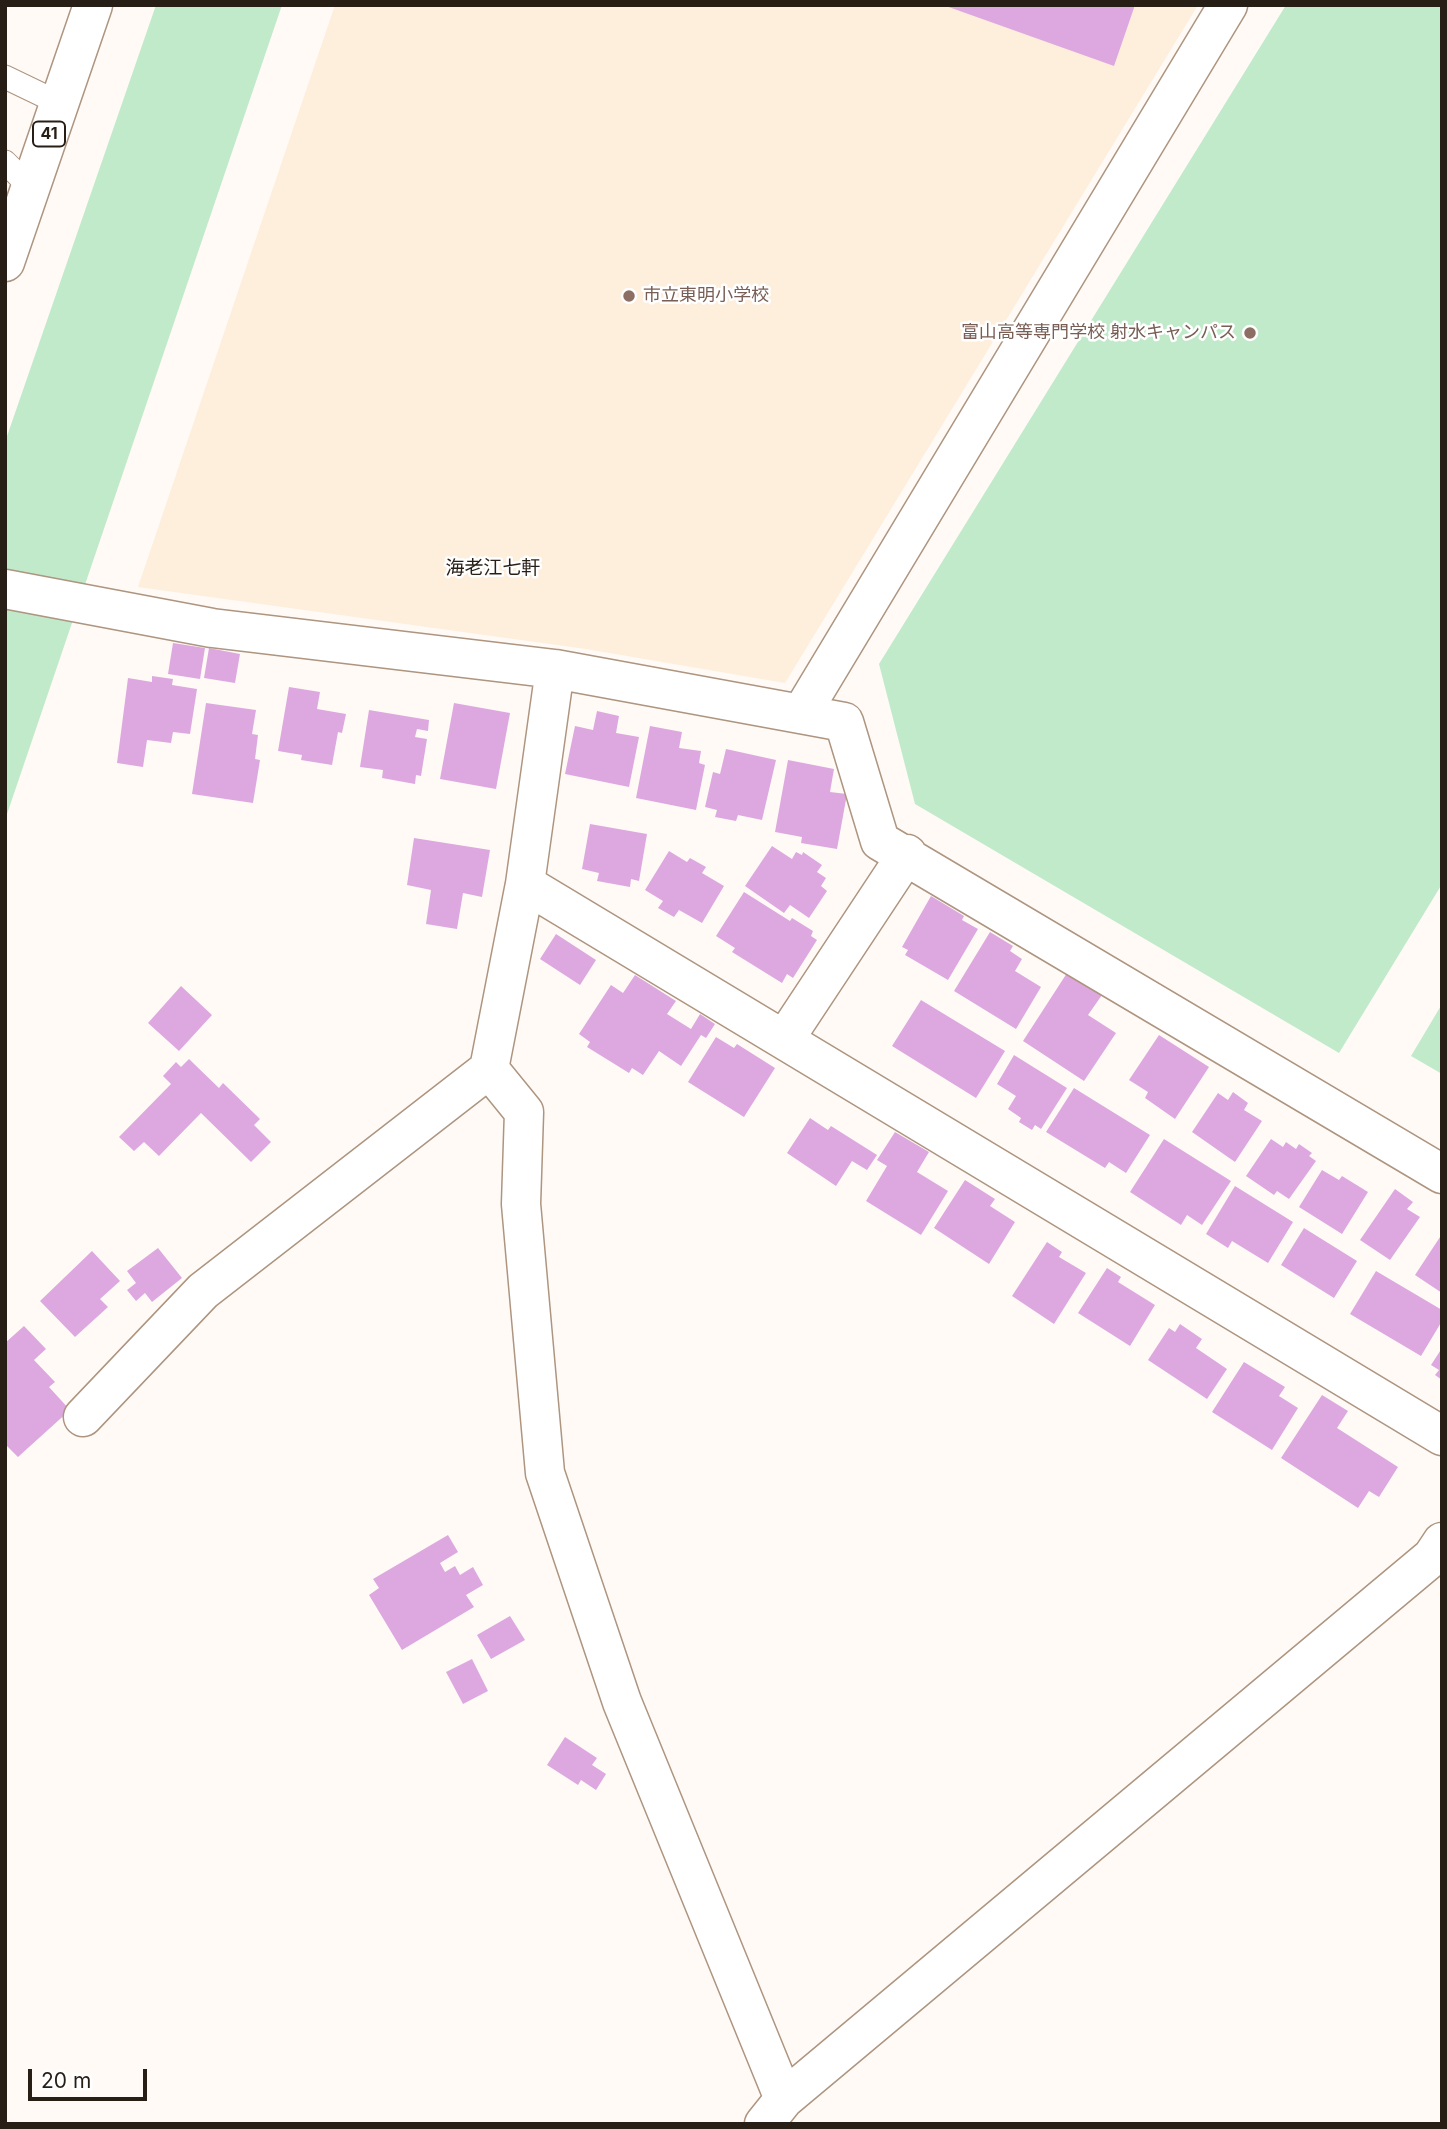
<!DOCTYPE html>
<html>
<head>
<meta charset="utf-8">
<style>
  body { margin:0 }
  #map { position:relative; width:1447px; height:2129px; overflow:hidden; background:#fffaf5; font-family:Inter,sans-serif }
  canvas { display:block }
  .frame { position:absolute; inset:0; border:7px solid #271e16; pointer-events:none }
  .scale { position:absolute; left:28px; top:2069px; width:119px; height:32px; box-sizing:border-box; border:4px solid #271e16; border-top:0; padding-left:9px; font-size:21px; line-height:24px; white-space:nowrap; color:#271e16; -webkit-text-stroke:5px #fff; paint-order:stroke }
</style>
</head>
<body>
<div id="map">
<canvas width="1447" height="2129"></canvas>
<div class="frame"></div>
<div class="scale">20 m</div>
</div>
<script>
const c = document.querySelector('canvas').getContext('2d');
c.lineJoin = 'round';
function fillPath(path, color) { c.fillStyle = color; c.fill(path, 'evenodd'); }
function stroke(path, color, width, dash) { c.strokeStyle = color; c.lineWidth = width; c.lineCap = dash ? 'butt' : 'round'; c.setLineDash(dash || []); c.stroke(path); }
function label(font, color, halo, rows, align = 'center') {
  c.font = font + ' Inter,"Noto Sans JP",sans-serif'; c.lineWidth = 5; c.setLineDash([]); c.textBaseline = 'middle'; c.strokeStyle = halo; c.fillStyle = color; for (const [text, x, y, turn = 0] of rows) {
    c.save(); c.translate(x, y); c.rotate((+turn || 0) * Math.PI / 180); c.textAlign = isNaN(turn) ? turn : align; if (halo) c.strokeText(text, 0, 0); c.fillText(text, 0, 0); c.restore();
  }
}
const education = new Path2D(`
  M335,5H1198L785,683L586,649L138,587Z`);
const green = new Path2D(`
  M156,5H282L5,820V442Z
  M1286,5H1442V884L1339,1053L915,804L879,664Z
  M1442,1004V1074L1411,1056Z`);
const building = new Path2D(`
  M943,5H1135L1114,66Z
  M173,643L205,648L200,679L168,674Z
  M209,648L240,654L235,683L204,678Z
  M152,676L173,679L172,685L197,689L190,734L173,732L171,743L147,740L143,767L117,763L128,678L152,682Z
  M289,687L320,692L317,709L346,714L342,733L338,732L332,765L301,760L302,755L278,751Z
  M206,703L256,710L252,734L258,735L255,759L260,760L253,803L192,794Z
  M454,703L510,713L496,789L440,779Z
  M369,710L429,720L428,731L417,729L415,737L427,739L421,776L416,775L415,784L382,778L383,770L360,767Z
  M597,711L619,716L616,733L639,737L629,787L565,774L575,726L593,730Z
  M650,726L682,732L679,748L701,751L699,763L705,765L696,810L636,798Z
  M726,749L776,760L762,820L738,815L736,821L715,817L717,810L705,807L713,772L720,774Z
  M788,760L834,769L830,792L847,794L837,849L801,843L802,837L775,832Z
  M590,824L647,834L639,881L631,879L630,887L597,881L599,873L582,869Z
  M414,838L490,850L482,897L463,893L457,929L426,924L431,890L407,885Z
  M772,846L792,859L796,852L802,855L803,852L822,865L817,872L826,878L821,886L827,891L809,918L790,905L784,913L745,886Z
  M669,851L687,862L690,858L706,867L702,873L724,886L702,923L679,910L674,917L658,908L663,901L645,890Z
  M744,892L790,921L792,918L813,931L811,936L817,940L793,978L787,974L782,983L732,952L735,948L716,936Z
  M931,896L964,916L962,920L978,929L948,980L905,955L908,950L902,947Z
  M990,932L1013,946L1010,951L1022,959L1015,971L1041,987L1016,1029L954,991Z
  M556,934L596,960L580,985L540,959Z
  M1067,973L1102,995L1088,1015L1116,1033L1084,1081L1023,1041Z
  M635,975L676,1001L667,1014L691,1029L700,1014L715,1024L706,1038L701,1035L681,1066L659,1051L643,1075L632,1068L629,1073L587,1047L590,1042L579,1034L611,985L623,993Z
  M181,986L212,1015L179,1051L148,1023Z
  M921,1000L1005,1051L976,1098L892,1046Z
  M1159,1035L1209,1067L1175,1119L1145,1098L1148,1092L1129,1080Z
  M716,1037L734,1048L737,1044L775,1068L744,1117L688,1082Z
  M1014,1055L1067,1088L1041,1129L1035,1125L1032,1130L1019,1122L1021,1118L1008,1109L1016,1096L997,1084Z
  M189,1059L219,1088L223,1083L260,1119L254,1125L271,1142L251,1162L201,1113L159,1156L144,1142L134,1151L119,1137L171,1084L163,1076L176,1062L181,1067Z
  M1074,1088L1150,1135L1126,1173L1109,1162L1105,1168L1046,1132Z
  M1233,1092L1248,1103L1244,1110L1262,1121L1235,1162L1192,1132L1218,1093L1228,1100Z
  M810,1118L828,1130L831,1126L877,1155L867,1170L852,1161L836,1186L787,1153Z
  M895,1132L929,1152L917,1172L948,1191L921,1235L866,1201L887,1166L877,1160Z
  M1164,1139L1231,1181L1202,1225L1187,1215L1181,1225L1130,1192Z
  M1271,1139L1283,1147L1286,1142L1296,1149L1299,1144L1312,1153L1309,1156L1316,1161L1289,1199L1277,1191L1274,1195L1246,1176Z
  M1322,1170L1339,1180L1342,1176L1368,1192L1342,1234L1299,1207Z
  M965,1180L995,1199L990,1206L1015,1222L989,1264L934,1228Z
  M1235,1186L1293,1222L1268,1263L1232,1241L1228,1248L1206,1234Z
  M1395,1189L1413,1202L1407,1209L1420,1217L1390,1260L1360,1240Z
  M1304,1228L1357,1261L1334,1298L1281,1265Z
  M1442,1234V1293L1415,1275Z
  M1047,1242L1062,1252L1059,1257L1086,1273L1054,1324L1012,1296Z
  M158,1248L182,1278L152,1302L145,1293L136,1301L127,1290L136,1283L127,1271Z
  M92,1251L120,1281L100,1299L108,1307L75,1337L40,1301Z
  M1107,1268L1121,1277L1118,1282L1155,1305L1130,1346L1078,1313Z
  M1376,1271L1442,1310V1321L1421,1356L1350,1314Z
  M1180,1324L1202,1339L1196,1348L1227,1369L1207,1399L1148,1360L1169,1328L1175,1332Z
  M24,1326L46,1349L34,1360L55,1382L49,1387L70,1410L18,1457L5,1444V1343Z
  M1442,1348V1380L1435,1375L1439,1370L1431,1365Z
  M1244,1362L1285,1387L1279,1396L1298,1408L1272,1450L1212,1412Z
  M1322,1395L1348,1411L1337,1428L1398,1467L1379,1497L1369,1491L1358,1508L1281,1458Z
  M448,1535L458,1552L440,1563L445,1572L455,1566L460,1575L473,1567L483,1585L466,1595L474,1607L402,1650L369,1595L379,1588L373,1579Z
  M510,1616L525,1640L491,1659L477,1635Z
  M472,1659L488,1691L463,1704L446,1672Z
  M565,1737L597,1758L592,1765L606,1774L596,1790L581,1780L578,1785L547,1765Z`);
const lane = new Path2D(`
  M5,77L59,103
  M5,162L31,188`);
const street = new Path2D(`
  M5,589L212,628L555,669L844,722L880,841L1442,1174
  M801,714L1228,5
  M525,884L1442,1436
  M784,1040L907,854
  M489,1069L524,1112L521,1204L545,1473L622,1702L784,2099
  M83,1417L203,1291L489,1069L525,884L555,669
  M764,2124L784,2099L1432,1557L1442,1542`);
const primary = new Path2D(`
  M5,262L93,5`);
const markers = [
  [629,296,7,"#8d6e63"],
  [1250,333,7,"#8d6e63"]
];
const shields = [
  [49,134,32]
];
const shieldNames = [
  ["41",49,134]
];
const educationNames = [
  ["市立東明小学校",643,296],
  ["富山高等専門学校 射水キャンパス",1236,333,"right"]
];
const neighbourhoodNames = [
  ["海老江七軒",493,568]
];
fillPath(education, '#feeedc');
fillPath(green, '#c1eacb');
fillPath(building, '#dda8e0');
stroke(lane, '#ad9580', 25);
stroke(street, '#ad9580', 41);
stroke(primary, '#ad9580', 41);
stroke(lane, '#fff', 23);
stroke(street, '#fff', 38);
stroke(primary, '#fff', 38);
for (const [x, y, r, color] of markers) { const dot = new Path2D(); dot.arc(x, y, r, 0, 2 * Math.PI); c.fillStyle = color; c.fill(dot); stroke(dot, '#fff', 2.5); }
for (const [x, y, w] of shields) { const box = new Path2D(); box.roundRect(x - w / 2, y - 12.5, w, 25, 5); c.fillStyle = '#fff'; c.fill(box); stroke(box, '#271e16', 2); }
label('bold 16px', '#271e16', null, shieldNames);
label('18px', '#785e54', '#fff', educationNames, 'left');
label('19px', '#271e16', '#fff', neighbourhoodNames);
</script>
</body>
</html>
